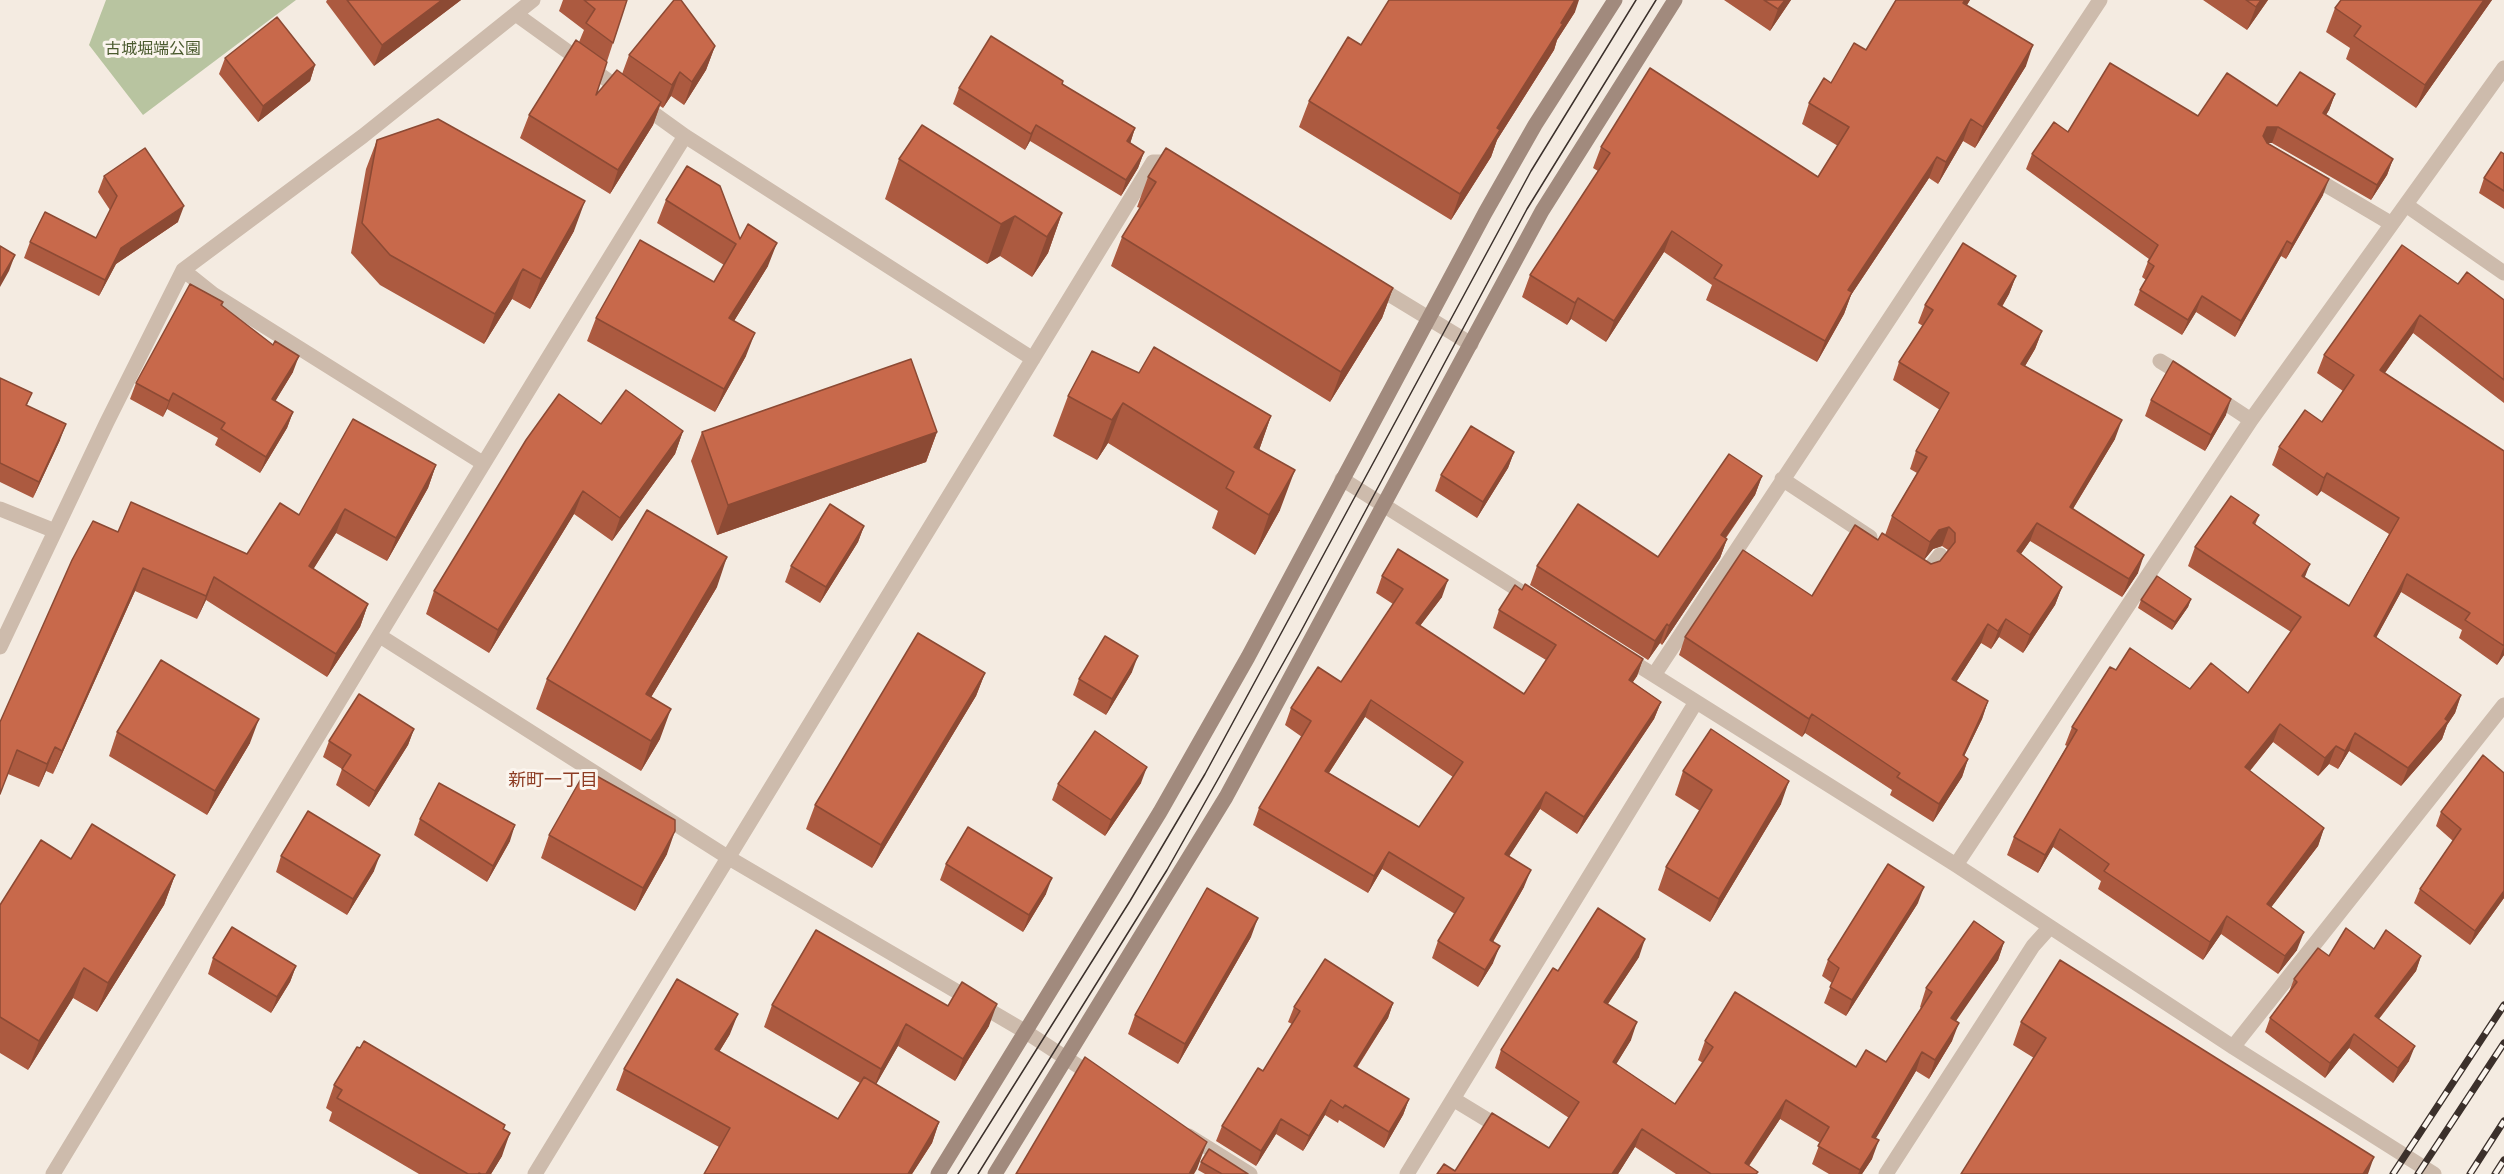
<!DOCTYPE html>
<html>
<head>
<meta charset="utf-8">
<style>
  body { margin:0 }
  canvas { display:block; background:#f4ebe1 }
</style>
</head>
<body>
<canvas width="2504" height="1174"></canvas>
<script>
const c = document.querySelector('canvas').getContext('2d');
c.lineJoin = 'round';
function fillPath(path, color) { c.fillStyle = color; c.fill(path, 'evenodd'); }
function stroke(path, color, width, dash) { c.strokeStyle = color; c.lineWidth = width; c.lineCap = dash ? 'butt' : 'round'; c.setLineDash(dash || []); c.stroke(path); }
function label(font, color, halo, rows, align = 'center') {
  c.font = font + ' Raleway,"Noto Sans JP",sans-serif'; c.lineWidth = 6; c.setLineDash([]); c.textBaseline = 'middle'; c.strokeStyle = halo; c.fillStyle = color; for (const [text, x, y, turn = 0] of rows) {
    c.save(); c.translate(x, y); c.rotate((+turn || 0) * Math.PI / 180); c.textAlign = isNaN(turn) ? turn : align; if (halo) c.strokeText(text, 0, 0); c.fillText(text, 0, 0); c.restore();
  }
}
const green = new Path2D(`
  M106,0H296L143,115L89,45Z`);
const street = new Path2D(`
  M517,15L685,136L1033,359
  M2309,175L2392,224
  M2406,205L2504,273
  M183,270L213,294L481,462
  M1374,285L1471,344
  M2160,361L2186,377
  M2213,395L2251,420
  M1342,479L1531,598
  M1782,479L1870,537
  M0,509L55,531
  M1918,568L1926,573L1940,555
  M380,636L729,858L1026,1032L1095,1077
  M0,647L107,422L183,270L363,136L533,0
  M1625,657L1956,865L2233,1047L2434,1174
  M1654,675L2100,0
  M1956,865L2251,420L2504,68
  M2233,1047L2504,705
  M1453,1099L1504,1130
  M1189,1136L1250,1174
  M53,1174C263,828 471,480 685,136
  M535,1174L1153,162H1169L1176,166
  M1407,1174L1696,702
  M1886,1174L2033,946L2050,927`);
const secondary = new Path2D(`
  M938,1174L1160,812L1248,657L1485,213L1535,125L1615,0
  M995,1174L1226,797L1542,211L1675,0`);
const tram = new Path2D(`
  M958,1174L1130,901L1205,774L1531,171L1636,0
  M978,1174L1167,870L1299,635L1527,209L1656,0`);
const rail = new Path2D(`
  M2393,1174L2504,1005
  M2418,1174L2504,1043
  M2470,1174L2504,1121
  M2495,1174L2504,1160`);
const wall = new Path2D(`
  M327,0H461L374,66L326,2Z
  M563,0H627L596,95L622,74L629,55L715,46L706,70L684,105L671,96L663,108L660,106L653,125L610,194L520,138L529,115L579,42L584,30L559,11Z
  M1724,0H1791L1770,31Z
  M1896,0H1970L1967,5L2026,66L1975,148L1963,141L1938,184L1929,178L1851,295L1844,314L1817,362L1706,300L1712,285L1664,252L1606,342L1571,319L1567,325L1522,297L1530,275L1598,171L1593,168L1601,147L1818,177L1838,146L1802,124L1809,103L1866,50Z
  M2203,0H2268L2247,30Z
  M2492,0L2416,108L2346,59L2350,48L2326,32L2335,8Z
  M1575,12L1557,40L1554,50L1497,140L1491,157L1451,220L1299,127L1309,101L1361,45Z
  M225,58L315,65L310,81L258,122L219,74Z
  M1063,81L1062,84L1135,128L1130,143L1144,152L1138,168L1121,196L1030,141L1025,150L953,104L959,88Z
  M2335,94L2329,110L2326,115L2393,159L2387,175L2371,200L2272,143H2267L2323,195L2286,259L2281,256L2235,337L2196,312L2182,335L2134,305L2140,290L2146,280L2142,277L2149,259L2026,169L2032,154L2068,132L2277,106Z
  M377,140L574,231L530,309L512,299L484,344L380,285L351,253L366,169Z
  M2504,154V209L2479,193L2484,178Z
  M899,159L1062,213L1048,253L1032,277L1000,256L987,264L885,199Z
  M104,176L178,222L116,264L99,296L24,258L30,242L96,238L110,210L98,192Z
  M1148,177L1393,288L1382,318L1330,402L1111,266L1122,237L1140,208L1137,207Z
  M666,200L740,239L768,266L734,321L746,356L715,412L587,341L596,318L714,282L724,265L657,223Z
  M2016,276L2009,294L2002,307L2042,331L2035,349L2025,366L2115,439L2073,509L2138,573L2122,597L2030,541L2021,554L2062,587L2055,605L2023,653L1999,637L1991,649L1981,643L1956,682L1988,701L1982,719L1964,756L1968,759L1962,777L1933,822L1890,795L1892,790L1805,733L1802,737L1679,655L1685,637L1812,596L1878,540L1914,554L1885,535L1892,516L1917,473L1910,469L1916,451L1940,410L1893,380L1899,362L1923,326L1918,323L1925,305ZM1942,546L1948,550L1940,561L1931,564L1924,560L1933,549Z
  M2458,284L2504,300V403L2413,333L2385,373L2504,451V655L2497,665L2459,638L2462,630L2401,592L2376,638L2461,695L2455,713L2447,725L2442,739L2401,786L2349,751L2338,769L2329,764L2318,776L2273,742L2250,771L2324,828L2318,846L2271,907L2297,950L2278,974L2221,934L2203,960L2098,889L2101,881L2053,847L2038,873L2007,855L2014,837L2067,746L2065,745L2072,727L2116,670L2190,689L2248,693L2291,632L2188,566L2195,547L2259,515L2255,525L2305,578L2349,606L2389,534L2321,491L2317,496L2272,465L2279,447L2322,422L2343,391L2317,373L2324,355Z
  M223,302L222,306L293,372L275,401L293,412L287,428L260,473L215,445L218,438L167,409L163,417L130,399L136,383Z
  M1139,373L1271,416L1259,450L1280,510L1255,555L1212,528L1218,511L1108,443L1097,460L1053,436L1068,396Z
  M0,378L32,393L27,405L60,440L33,498L0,482Z
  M2151,400L2226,415L2205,451L2145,416Z
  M601,424L683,431L675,454L612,541L574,514L489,653L426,614L434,591Z
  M702,432H937L926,462L717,535L691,461Z
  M1514,452L1508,468L1477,518L1435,491L1441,475Z
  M436,465L428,488L387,561L336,533L313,569L368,604L360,627L327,677L206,600L197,619L135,591L53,774L46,771L39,787L8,774L0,722L118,532L247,554L299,515Z
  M1762,476L1755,495L1726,538L1727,539L1720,558L1662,645L1660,643L1648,660L1530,585L1537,566L1658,557Z
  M864,526L858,542L820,603L785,582L791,566Z
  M1382,576L1442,597L1420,626L1524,694L1546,660L1493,628L1499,610L1643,659L1637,676L1633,682L1661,702L1654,719L1577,834L1540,809L1509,856L1524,887L1493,942V963L1478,987L1432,958L1438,941L1455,914L1382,869L1368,893L1253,825L1259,808L1302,737L1285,725L1291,708L1341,682L1393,604L1376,593ZM1365,717L1453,777L1419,827L1329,773Z
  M717,587L651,697L660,739L641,771L536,709L547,679Z
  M2191,599L2188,607L2172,630L2138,608L2141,600Z
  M1132,672L1106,715L1073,695L1079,679Z
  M985,673L976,696L872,868L806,829L815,805Z
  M414,729L408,745L369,807L336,785L342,769L323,757L329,741Z
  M117,732L250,743L207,815L109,756Z
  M1683,771L1781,804L1710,922L1658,890L1666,867L1700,811L1675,795Z
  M2504,773V898L2470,945L2414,903L2420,889L2453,841L2436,826L2441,812Z
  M1141,783L1105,836L1052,800L1058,784Z
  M420,819L510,841L487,882L414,835Z
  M549,835L667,854L635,911L541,858Z
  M281,856L374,871L347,915L276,872Z
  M71,859L175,875L164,905L97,1012L73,998L28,1070L0,1053V905Z
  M946,864L1046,894L1023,932L940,880Z
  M1918,903L1846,1016L1824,1003L1832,983L1822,976L1828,960Z
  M1251,937L1178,1064L1128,1034L1135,1015Z
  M2004,942L1998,960L1955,1021L1952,1041L1929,1079L1916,1071L1875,1139L1872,1159L1862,1174H1829L1812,1164L1820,1143L1780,1119L1749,1166L1757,1174H1676L1635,1147L1618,1174H1437L1455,1171L1549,1148L1569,1118L1495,1068L1501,1050L1558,971L1639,957L1608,1004L1631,1040L1616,1064L1675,1104L1703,1063L1698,1060L1705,1041L1856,1067L1886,1062L1921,1008L1920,1007L1926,988Z
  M2374,949L2421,956L2416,971L2379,1019L2409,1061L2393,1083L2349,1048L2325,1078L2265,1032L2270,1018L2289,992L2294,979L2329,956Z
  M213,958L296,966L290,982L271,1013L208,974Z
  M1393,1003L1388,1018L1357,1068L1409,1099L1403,1115L1384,1148L1339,1120L1338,1123L1325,1115L1303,1151L1276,1134L1256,1166L1216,1141L1222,1126L1263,1071L1292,1024L1288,1022L1294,1007Z
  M772,1005L948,1006L989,1026L955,1081L898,1046L876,1084L939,1122L932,1143L912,1174H704L719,1147L616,1090L624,1069L730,1034L719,1052L838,1119L860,1083L764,1027Z
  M2021,1022L2374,1157L2034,1058L2013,1045Z
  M334,1085L505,1125L504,1129L502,1156L491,1174H419L329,1121L332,1112L326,1108Z
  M1201,1162L1248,1174H1205L1198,1170Z`);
const shadedWall = new Path2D(`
  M442,0H461L374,66L382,45Z
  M1575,0H1579L1575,12L1557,40L1554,50L1497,140L1491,157L1451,220L1460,194L1497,128Z
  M1785,0H1791L1770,31L1778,9Z
  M1965,0H1970L1955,24L1963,3Z
  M2261,0H2268L2247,30L2256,7Z
  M2484,0H2492L2416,108L2425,85Z
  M2033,45L2026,66L1975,148L1983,127Z
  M715,46L706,70L684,105L692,82Z
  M315,65L310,81L258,122L263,106Z
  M680,72L671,96L663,108L672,85Z
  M2335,94L2329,110L2317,129L2323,113Z
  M661,102L653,125L610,194L618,170Z
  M1971,119L1963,141L1938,184L1946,162Z
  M1036,125L1030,141L1025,150L1031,134Z
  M2267,127H2278L2272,143H2262L2263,136Z
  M1135,128L1130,144L1127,141Z
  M1144,152L1138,168L1121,196L1126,180Z
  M1937,157L1929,178L1851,295L1844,314L1817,362L1825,341L1848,290Z
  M2393,159L2387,175L2371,200L2377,185Z
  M2329,179L2323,195L2286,259L2292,244Z
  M585,201L574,231L530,309L541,279Z
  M184,206L178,222L116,264L99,296L105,280L121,248Z
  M1062,213L1048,253L1032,277L1047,237Z
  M1015,216L1000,256L987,264L1001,224Z
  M1672,231L1664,252L1606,342L1614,321Z
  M2287,241L2281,256L2235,337L2241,321Z
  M777,243L768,266L721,342L729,318Z
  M15,255L9,271L0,287V280Z
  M523,269L512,299L484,344L495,314Z
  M2016,276L2009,294L1992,323L1998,304Z
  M1393,288L1382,318L1330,402L1341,372Z
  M2202,296L2196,312L2182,335L2188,320Z
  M1578,298L1571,319L1567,325L1575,303Z
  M2420,315L2413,333L2374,388L2380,370Z
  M2042,331L2035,349L2015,383L2021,364Z
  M755,333L746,356L715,412L724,389Z
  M299,356L293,372L267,415L272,399Z
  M173,393L167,409L163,417L169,401Z
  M2231,399L2226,415L2205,451L2211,435Z
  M1123,403L1108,443L1097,460L1112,420Z
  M293,412L287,428L260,473L266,457Z
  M1271,416L1257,456L1254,447Z
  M2122,420L2115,439L2063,525L2070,507Z
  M66,424L60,440L33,498L39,482Z
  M683,431L675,454L612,541L620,518Z
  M937,432L926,462L717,535L728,505Z
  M1514,452L1508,468L1477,518L1483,502Z
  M436,465L428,488L387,561L396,538Z
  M1295,470L1280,510L1255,555L1269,515Z
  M2327,473L2321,491L2317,496L2324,478Z
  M1762,476L1755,495L1714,554L1721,535Z
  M583,491L574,514L489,653L498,630Z
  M345,509L336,533L301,589L309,566Z
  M2037,523L2030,541L2010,569L2017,551Z
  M864,526L858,542L820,603L826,587Z
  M1949,527L1942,546L1933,549L1924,560L1930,542L1939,530Z
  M1727,539L1720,558L1662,645L1669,626Z
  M2144,555L2138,573L2122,597L2129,579Z
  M727,557L717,587L635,724L646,694Z
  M2310,564L2303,582L2302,576Z
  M143,568L135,591L53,774L62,751Z
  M2407,574L2401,592L2367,654L2374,636Z
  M214,577L206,600L197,619L206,596Z
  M1448,580L1442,597L1409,640L1416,623Z
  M2062,587L2055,605L2023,653L2030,635Z
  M2191,599L2188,607L2172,630L2175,622Z
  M368,604L360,627L327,677L336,654Z
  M2006,619L1999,637L1991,649L1998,631Z
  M1667,624L1660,643L1648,660L1655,641Z
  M1988,624L1981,643L1946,698L1952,679Z
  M2504,646V655L2497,665Z
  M1138,656L1132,672L1106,715L1112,699Z
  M1643,659L1637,676L1622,697L1629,680Z
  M985,673L976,696L872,868L881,845Z
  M2461,695L2455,713L2447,725L2442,739L2401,786L2408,768L2445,719Z
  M1371,700L1365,717L1319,788L1325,771Z
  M1988,701L1982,719L1956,773L1963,755Z
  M1661,702L1654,719L1577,834L1584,817Z
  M671,709L660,739L641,771L651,741Z
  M1812,714L1805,733L1802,737L1809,719Z
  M259,719L250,743L207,815L215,791Z
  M2280,724L2273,742L2238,785L2245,767Z
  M414,729L408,745L369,807L375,791Z
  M2355,733L2349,751L2338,769L2345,751Z
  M2336,746L2329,764L2318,776L2325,758Z
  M55,747L46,771L39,787L47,764Z
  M1968,759L1962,777L1933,822L1939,804Z
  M1147,767L1141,783L1105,836L1111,820Z
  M1789,781L1781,804L1710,922L1719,899Z
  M1546,792L1540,809L1499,872L1505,854Z
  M515,825L510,841L487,882L493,866Z
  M2324,828L2318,846L2260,922L2267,904Z
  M2060,829L2053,847L2038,873L2045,855Z
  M675,831L667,854L635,911L643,888Z
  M1389,852L1382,869L1368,893L1374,876Z
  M380,855L374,871L347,915L353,899Z
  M1531,870L1524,887L1484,957L1490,940Z
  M175,875L164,905L97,1012L108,983Z
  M1052,878L1046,894L1023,932L1029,915Z
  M1924,887L1918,903L1846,1016L1852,1000Z
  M2504,891V898L2470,945L2475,931Z
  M2227,916L2221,934L2203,960L2210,942Z
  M1258,918L1251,937L1178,1064L1185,1044Z
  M2304,932L2297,950L2278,974L2285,956Z
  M1645,939L1639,957L1597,1020L1604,1002Z
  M2004,942L1998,960L1945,1037L1951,1018Z
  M1500,946L1493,963L1478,987L1485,970Z
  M2421,956L2416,971L2369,1031L2375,1016Z
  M296,966L290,982L271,1013L277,997Z
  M84,968L73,998L28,1070L39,1041Z
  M1393,1003L1388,1018L1348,1081L1354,1066Z
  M997,1004L989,1026L955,1081L963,1059Z
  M738,1014L730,1034L708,1070L715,1049Z
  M1637,1022L1631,1040L1606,1081L1613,1062Z
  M1959,1023L1952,1041L1929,1079L1935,1060Z
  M906,1024L898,1046L873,1090L881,1069Z
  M2354,1034L2349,1048L2325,1078L2330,1063Z
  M2415,1046L2409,1061L2393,1083L2398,1068Z
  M1922,1052L1916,1071L1866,1155L1872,1137Z
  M1409,1099L1403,1115L1384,1148L1389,1132Z
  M1331,1100L1325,1115L1303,1151L1309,1136Z
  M1786,1100L1780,1119L1743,1174L1745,1163Z
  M1281,1119L1276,1134L1256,1166L1261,1151Z
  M939,1122L932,1143L912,1174H908Z
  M1642,1129L1635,1147L1618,1174H1612Z
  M510,1133L502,1156L491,1174H486Z
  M1879,1140L1872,1159L1862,1174H1858L1860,1170Z
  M1207,1142L1197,1169L1194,1174H1189Z
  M2374,1157L2368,1174H2363Z`);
const building = new Path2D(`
  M347,0H442L382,45Z
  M584,0H627L613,43L586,23L595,9Z
  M674,0H681L715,46L692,82L680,72L672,85L629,55Z
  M1389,0H1575L1561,23L1563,24L1497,128L1500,130L1460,194L1309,101L1348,37L1361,45Z
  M1764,0H1785L1778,9Z
  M1896,0H1965L1963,3L2033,45L1983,127L1971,119L1946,162L1937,157L1848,290L1852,292L1825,341L1714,278L1722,265L1672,231L1614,321L1578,298L1575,303L1530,275L1610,153L1601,147L1650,68L1818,177L1849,127L1809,103L1824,78L1831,83L1854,43L1866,50Z
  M2246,0H2261L2256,7Z
  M2341,0H2484L2425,85L2354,36L2361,26L2335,8Z
  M277,17L315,65L263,106L225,58Z
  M991,36L1063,81L1062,84L1135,128L1127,141L1144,152L1126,180L1036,125L1031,134L959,88Z
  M576,40L607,62L596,95L617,70L661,102L618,170L529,115Z
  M2110,63L2198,116L2227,73L2277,106L2300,72L2335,94L2323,113L2393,159L2377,185L2278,127H2267L2263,136L2267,143L2329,179L2292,244L2287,241L2241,321L2202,296L2188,320L2140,290L2154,266L2148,262L2158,245L2032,154L2054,122L2068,132Z
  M438,119L585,201L541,279L523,269L495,314L390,255L362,223L377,140Z
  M922,125L1062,213L1047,237L1015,216L1001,224L899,159Z
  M145,148L184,206L121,248L105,280L30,242L45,212L96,238L117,196L104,176Z
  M1166,148L1393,288L1341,372L1122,237L1156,182L1148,177Z
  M2501,152L2504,154V191L2484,178Z
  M687,166L720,186L740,239L748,224L777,243L729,318L755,333L724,389L596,318L640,240L714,282L736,244L666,200Z
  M1963,243L2016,276L1998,304L2042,331L2021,364L2122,420L2070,507L2144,555L2129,579L2037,523L2017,551L2062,587L2030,635L2006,619L1998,631L1988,624L1952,679L1988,701L1963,755L1968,759L1939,804L1897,777L1900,773L1812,714L1809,719L1685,637L1743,550L1812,596L1855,525L1878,540L1882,533L1931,564L1940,561L1955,542V533L1949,527L1939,530L1930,542L1892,516L1927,457L1916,451L1949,393L1899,362L1933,310L1925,305Z
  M2402,245L2458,284L2467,272L2504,300V380L2420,315L2380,370L2504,451V646L2465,620L2470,613L2407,574L2374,636L2461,695L2445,719L2448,721L2408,768L2355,733L2345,751L2336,746L2325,758L2280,724L2245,767L2324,828L2267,904L2304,932L2285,956L2227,916L2210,942L2104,871L2109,864L2060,829L2045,855L2014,837L2077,730L2072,727L2110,667L2116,670L2130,648L2190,689L2211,663L2248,693L2301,617L2195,547L2231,496L2259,515L2253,523L2310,564L2302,576L2349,606L2399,518L2327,473L2324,478L2279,447L2305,410L2322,422L2354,375L2324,355Z
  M0,246L15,255L0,280Z
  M190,284L223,302L221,305L273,345L275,341L299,356L272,399L293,412L266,457L221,429L225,423L173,393L169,401L136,383Z
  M1154,347L1271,416L1254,447L1295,470L1269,515L1226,488L1234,472L1123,403L1112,420L1068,396L1092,351L1139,373Z
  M911,359L937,432L728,505L702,432Z
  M2173,361L2231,399L2211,435L2151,400Z
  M0,378L32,393L26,405L66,424L39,482L0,463Z
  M626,390L683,431L620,518L583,491L498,630L434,591L526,440L559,394L601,424Z
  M353,419L436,465L396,538L345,509L309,566L368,604L336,654L214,577L206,596L143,568L62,751L55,747L47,764L17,750L0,794V722L72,560L93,521L118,532L131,502L247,554L280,503L299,515Z
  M1471,426L1514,452L1483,502L1441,475Z
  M1729,454L1762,476L1721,535L1727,539L1669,626L1667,624L1655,641L1537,566L1578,504L1658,557Z
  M830,504L864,526L826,587L791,566Z
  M647,510L727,557L646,694L671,709L651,741L547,679Z
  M1398,549L1448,580L1416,623L1524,694L1556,645L1499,610L1515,585L1522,590L1525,584L1643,659L1629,680L1661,702L1584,817L1546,792L1505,854L1531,870L1490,940L1500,946L1485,970L1438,941L1464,898L1389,852L1374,876L1259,808L1311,721L1291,708L1318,667L1341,682L1403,589L1382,576ZM1371,700L1463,762L1419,827L1325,771Z
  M2157,576L2191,599L2175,622L2141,600Z
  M918,633L985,673L881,845L815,805Z
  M1105,636L1138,656L1112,699L1079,679Z
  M161,660L259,719L215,791L117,732Z
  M359,694L414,729L375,791L342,769L351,755L329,741Z
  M1711,729L1789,781L1719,899L1666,867L1712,790L1683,771Z
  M1095,731L1147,767L1111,820L1058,784Z
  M2483,755L2504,773V891L2475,931L2420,889L2461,829L2441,812Z
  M586,770L675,820V831L643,888L549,835Z
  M439,783L515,825L493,866L420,819Z
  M308,811L380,855L353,899L281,856Z
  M92,824L175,875L108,983L84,968L39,1041L0,1017V905L41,840L71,859Z
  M968,827L1052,878L1029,915L946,864Z
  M1888,864L1924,887L1852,1000L1830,987L1839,968L1828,960Z
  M1207,888L1258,918L1185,1044L1135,1015Z
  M1598,908L1645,939L1604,1002L1637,1022L1613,1062L1675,1104L1713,1047L1705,1041L1735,992L1856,1067L1866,1050L1886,1062L1932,992L1926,988L1974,921L2004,942L1951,1018L1959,1023L1935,1060L1922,1052L1872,1137L1879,1140L1860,1170L1818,1146L1829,1127L1786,1100L1745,1163L1758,1172L1756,1174H1711L1642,1129L1612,1174H1437L1444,1164L1455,1171L1492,1113L1549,1148L1579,1102L1501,1050L1553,968L1558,971Z
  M232,927L296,966L277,997L213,958Z
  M2346,928L2374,949L2386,930L2421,956L2375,1016L2415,1046L2398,1068L2354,1034L2330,1063L2270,1018L2297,982L2294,979L2318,948L2329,956Z
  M816,930L948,1006L962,982L997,1004L963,1059L906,1024L881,1069L772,1005Z
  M1325,959L1393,1003L1354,1066L1409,1099L1389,1132L1345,1105L1343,1108L1331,1100L1309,1136L1281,1119L1261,1151L1222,1126L1258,1068L1263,1071L1300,1011L1294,1007Z
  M2060,960L2374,1157L2363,1174H1961L2046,1038L2021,1022Z
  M677,979L738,1014L715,1049L838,1119L864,1077L939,1122L908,1174H704L730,1128L624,1069Z
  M364,1041L505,1125L503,1129L510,1133L486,1174H481L479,1173L478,1174H468L337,1098L342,1090L334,1085L357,1047L360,1048Z
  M1085,1057L1207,1142L1189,1174H1016Z
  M1209,1149L1248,1174H1222L1201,1162Z`);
const parkNames = [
  ["古城堀端公園",153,49]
];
const neighbourhoodNames = [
  ["新町一丁目",553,781]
];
fillPath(green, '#b8c4a0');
stroke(street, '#cdbbac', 15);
stroke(secondary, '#a18a7d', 15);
stroke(tram, '#3b302b', 1.5);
stroke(rail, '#3b302b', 7);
stroke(rail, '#fbf5ee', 4.5, [14]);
fillPath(wall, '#ac5a40');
fillPath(shadedWall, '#8c4a34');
fillPath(building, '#c8694b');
stroke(building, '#8c4a34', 1.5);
label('16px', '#4a5a2e', '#fbf5ee', parkNames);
label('18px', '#8c3b22', '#fbf5ee', neighbourhoodNames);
</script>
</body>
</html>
